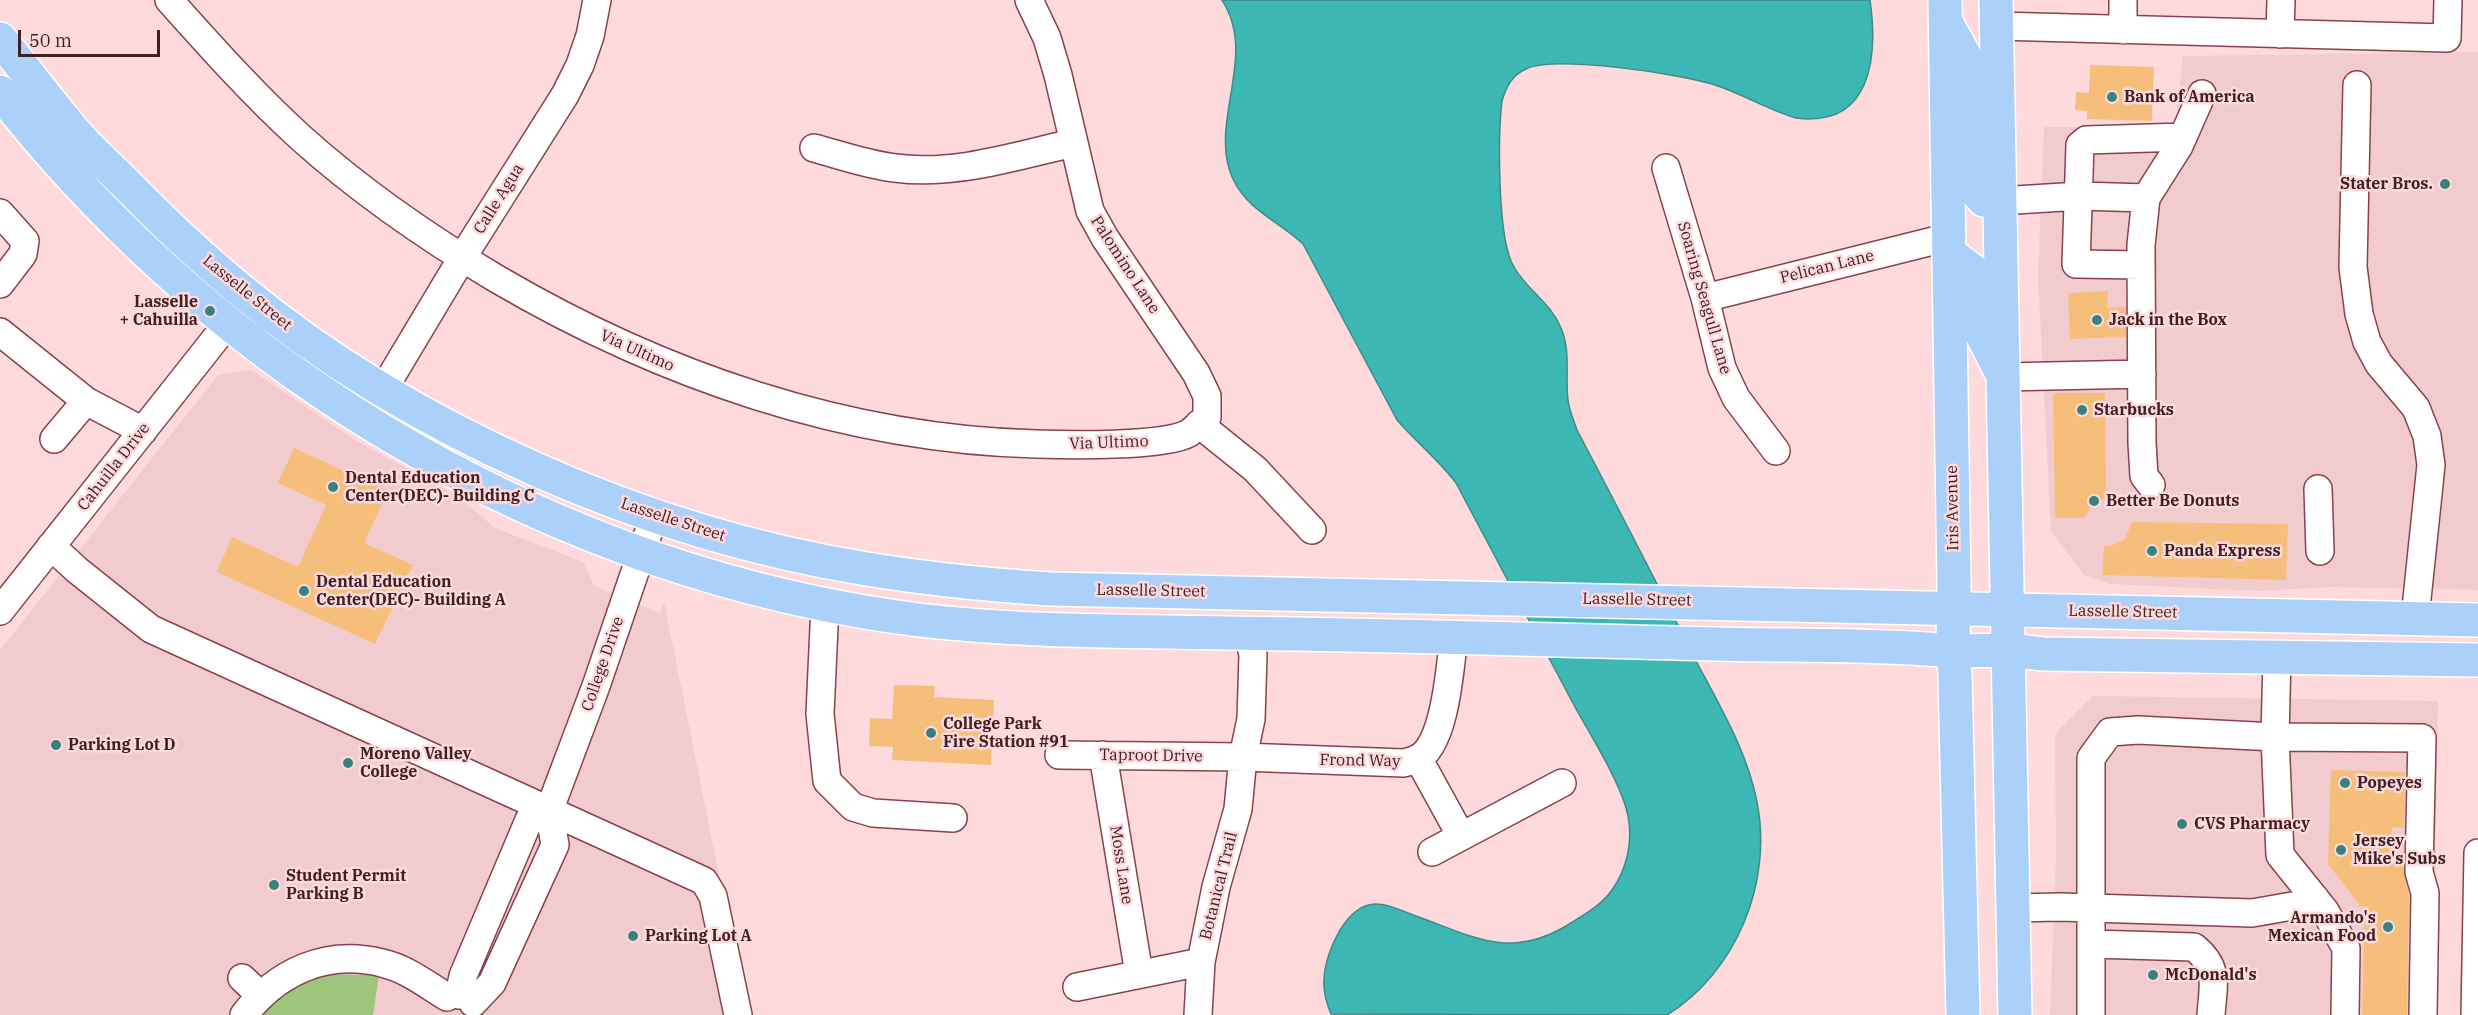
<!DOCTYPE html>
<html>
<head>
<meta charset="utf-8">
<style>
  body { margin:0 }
  #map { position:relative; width:2478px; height:1015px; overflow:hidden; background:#fedadd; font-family:"IBM Plex Serif",serif }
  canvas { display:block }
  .scale { position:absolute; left:18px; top:30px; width:142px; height:27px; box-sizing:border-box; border:3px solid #402024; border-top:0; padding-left:8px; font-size:18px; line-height:21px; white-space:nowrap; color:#402024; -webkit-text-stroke:4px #fedadd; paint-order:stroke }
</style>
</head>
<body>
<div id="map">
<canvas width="2478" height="1015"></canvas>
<div class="scale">50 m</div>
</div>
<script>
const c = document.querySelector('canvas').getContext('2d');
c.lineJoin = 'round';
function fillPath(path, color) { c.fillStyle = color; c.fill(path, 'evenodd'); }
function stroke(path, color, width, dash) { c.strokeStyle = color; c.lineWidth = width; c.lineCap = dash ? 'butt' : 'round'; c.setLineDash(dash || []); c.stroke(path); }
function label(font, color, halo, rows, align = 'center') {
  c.font = font + ' "IBM Plex Serif",serif'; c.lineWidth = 5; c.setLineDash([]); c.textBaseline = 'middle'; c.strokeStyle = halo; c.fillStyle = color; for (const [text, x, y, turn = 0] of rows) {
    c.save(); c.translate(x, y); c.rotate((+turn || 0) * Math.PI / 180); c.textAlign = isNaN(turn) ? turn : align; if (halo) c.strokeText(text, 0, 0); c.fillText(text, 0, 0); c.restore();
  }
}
const built = new Path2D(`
  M2478,52V590L2331,587L2258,591L2110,584L2084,575L2051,532L2038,277L2044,127H2175L2183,56Z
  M251,370L355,440L457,496L495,528L583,562L594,586L660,613L664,602L747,1015H0V650L218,375Z
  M2093,696L2438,701L2433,1015H2050L2056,856L2055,734Z`);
const green = new Path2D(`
  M328,974L379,975L373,1015H262C275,990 303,983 328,974Z`);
const water = new Path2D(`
  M1222,0H1870C1878,56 1872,128 1796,118C1768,110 1743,94 1715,85C1683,74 1554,55 1526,69C1512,75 1506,87 1502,101C1498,134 1497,240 1514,267C1527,290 1551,303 1561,328C1571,351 1565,376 1568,400C1569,410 1574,421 1577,430C1617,506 1656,581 1694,657C1718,703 1747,750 1757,802C1773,883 1736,972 1667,1015L1331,1014C1326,1002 1323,992 1324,979C1325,953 1346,903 1377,904C1389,904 1405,912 1416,916C1472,936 1509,960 1566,926C1582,916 1601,906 1612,890C1627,869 1633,841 1628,816C1622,785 1591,736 1575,707C1535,632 1495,557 1456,483C1439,460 1416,442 1397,420L1303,244C1280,222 1247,210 1233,179C1207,123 1259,57 1222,0Z`);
const building = new Path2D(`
  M2090,65L2154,67L2152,121L2087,119V111L2075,110L2076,92L2089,93Z
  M2108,291L2107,308L2126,307V337L2070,339L2068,293Z
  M2053,393H2105L2106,498L2092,505L2084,518H2055Z
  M294,448L388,491L364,543L413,565L375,644L217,572L232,537L298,567L326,505L278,483Z
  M2132,522L2288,524L2286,580L2102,575L2104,546H2110L2125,539Z
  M894,685L935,686L934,697L994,700L991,765L892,760L893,747L869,746L870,718L892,719Z
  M2331,770L2405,772L2404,828L2392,827L2391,850L2403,866L2409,895L2407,1015H2362L2365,912L2328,864Z`);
const minor = new Path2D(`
  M169,0C211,47 253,94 300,137C360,191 428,238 497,279C661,375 845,439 1036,444C1067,445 1165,447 1189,433C1195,429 1201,422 1207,417V396L1196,373L1105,238L1090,211L1058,75L1047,38L1029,0
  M2123,0V30
  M1997,26L2447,38L2448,0
  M2280,34L2281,0
  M2357,85L2353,267L2359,314L2367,342L2379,364L2416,408L2427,436L2431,465L2415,618
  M814,148C840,155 868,165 895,168C955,176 1015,156 1073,143
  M1666,168L1705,298L1722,368L1736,398L1776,451
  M1999,201L2080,196L2146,198
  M0,213L25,241L23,254L0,284
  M2141,265L2076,264L2080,145L2086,140L2183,137
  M1705,298L1949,237
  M0,332L86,401L143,431
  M2004,377L2142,374
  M383,390L462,258L565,95L580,65L590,36L597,0
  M1199,424L1255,469L1312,530
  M54,439L86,401
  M2151,485L2144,476L2142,443L2141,245L2146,198L2179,146L2202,94
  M2318,489L2320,551
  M51,546L77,570L151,629L704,881L713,896L738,1015
  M825,605L820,714L827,781L853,807L873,813L953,818
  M0,611L228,323
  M1059,755L1243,757L1403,763C1408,762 1413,761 1417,759C1446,745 1450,665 1454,636
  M1103,755L1139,974
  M1418,758L1461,836
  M1432,852L1562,783
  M2013,908L2060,907L2252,913L2298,905L2315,898
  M2092,944L2194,947C2220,968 2213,985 2211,1015
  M242,978L260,995
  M1077,987L1201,962
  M459,995L463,976L529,820L549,811
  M473,1003L492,983L555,845L549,811L596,686L654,516
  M244,1015C277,972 326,949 382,963C405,968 426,984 447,997
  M1198,1015L1201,962L1216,887L1238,809L1243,757L1251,719L1253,655L1248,633
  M2091,1015V758L2110,732L2138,730L2275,737L2277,657
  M2345,1015L2346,948L2325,911L2280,855L2275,737L2422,738L2419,872L2425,893L2423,1015
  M2475,1015L2478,853`);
const major = new Path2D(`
  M1945,0L1954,583L1953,651L1955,675L1963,1015
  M1996,0L2015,1015
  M1947,24L1971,67L1972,173L1976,191L1984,200L1999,201
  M0,39C26,71 51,104 77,135C92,152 109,167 125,183C161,220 198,255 238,288C409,430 647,534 867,569C927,579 989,585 1050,589L2478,620
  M0,92C222,377 560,575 919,620C1022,632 1125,631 1228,633C1391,635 1555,640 1718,644C1796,646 1875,644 1953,651L2009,650L2043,654L2478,660
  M1949,253L1973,271L1975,321L2000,370`);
const markers = [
  [2112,97,6,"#39817f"],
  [2445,184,6,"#39817f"],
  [210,311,6,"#39817f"],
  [2097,320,6,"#39817f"],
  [2082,410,6,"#39817f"],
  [333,487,6,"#39817f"],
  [2094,501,6,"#39817f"],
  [2152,551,6,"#39817f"],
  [304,591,6,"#39817f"],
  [931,733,6,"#39817f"],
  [56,745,6,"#39817f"],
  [348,763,6,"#39817f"],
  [2345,783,6,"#39817f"],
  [2182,824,6,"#39817f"],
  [2341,850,6,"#39817f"],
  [274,885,6,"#39817f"],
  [2388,927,6,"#39817f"],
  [633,936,6,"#39817f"],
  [2153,975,6,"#39817f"]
];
const poiNames = [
  ["Bank of America",2124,97],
  ["Stater Bros.",2433,184,"right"],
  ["Lasselle",198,302,"right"],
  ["+ Cahuilla",198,320,"right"],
  ["Jack in the Box",2109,320],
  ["Starbucks",2094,410],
  ["Dental Education",345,478],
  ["Center(DEC)- Building C",345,496],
  ["Better Be Donuts",2106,501],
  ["Panda Express",2164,551],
  ["Dental Education",316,582],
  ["Center(DEC)- Building A",316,600],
  ["College Park",943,724],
  ["Fire Station #91",943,742],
  ["Parking Lot D",68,745],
  ["Moreno Valley",360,754],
  ["College",360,772],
  ["Popeyes",2357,783],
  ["CVS Pharmacy",2194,824],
  ["Jersey",2353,841],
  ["Mike's Subs",2353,859],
  ["Student Permit",286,876],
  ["Parking B",286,894],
  ["Armando's",2376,918,"right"],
  ["Mexican Food",2376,936,"right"],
  ["Parking Lot A",645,936],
  ["McDonald's",2165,975]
];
const streetNames = [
  ["Calle Agua",499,199,-58],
  ["Palomino Lane",1125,265,57],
  ["Pelican Lane",1827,267,-14],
  ["Lasselle Street",247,293,39],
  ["Soaring Seagull Lane",1704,298,74],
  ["Via Ultimo",637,351,24],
  ["Via Ultimo",1109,443,-2],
  ["Cahuilla Drive",114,467,-52],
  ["Iris Avenue",1953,508,-91],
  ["Lasselle Street",673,520,18],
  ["Lasselle Street",1151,591,1],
  ["Lasselle Street",1637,600,1],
  ["Lasselle Street",2123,612,1],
  ["College Drive",603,664,-71],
  ["Taproot Drive",1151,756,1],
  ["Frond Way",1360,761,1],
  ["Moss Lane",1121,865,81],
  ["Botanical Trail",1219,886,-76]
];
fillPath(built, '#f2cbce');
fillPath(green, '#9dc67c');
fillPath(water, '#3cb7b3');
stroke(water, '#3d8a88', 1.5);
fillPath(building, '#f5bf7b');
stroke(minor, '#8b414c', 30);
stroke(major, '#fff', 36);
stroke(minor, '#fff', 27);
stroke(major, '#abd0fa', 33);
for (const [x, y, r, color] of markers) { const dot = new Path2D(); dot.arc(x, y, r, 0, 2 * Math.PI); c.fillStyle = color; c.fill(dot); stroke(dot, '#fedadd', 2); }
label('bold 16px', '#402024', '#fedadd', poiNames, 'left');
label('16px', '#402024', '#fedadd', streetNames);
</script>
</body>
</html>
